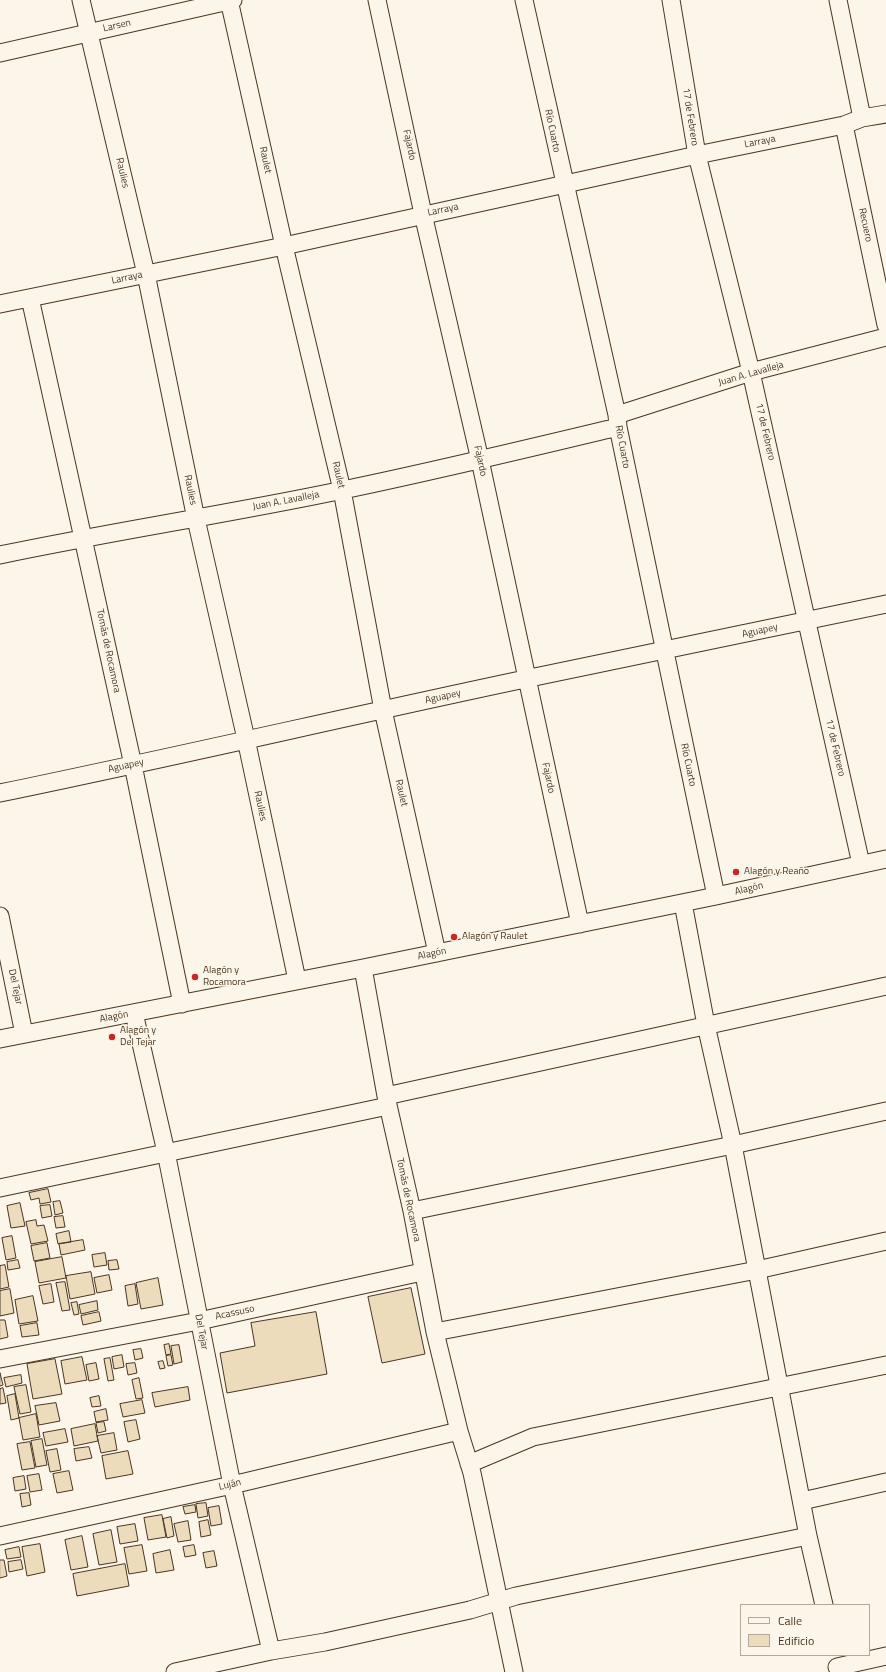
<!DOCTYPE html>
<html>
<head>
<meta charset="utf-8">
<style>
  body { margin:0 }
  #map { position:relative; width:886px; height:1672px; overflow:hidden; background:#fbf6e9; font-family:"Titillium Web",sans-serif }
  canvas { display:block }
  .legend { position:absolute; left:740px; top:1604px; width:130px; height:52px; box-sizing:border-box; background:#fbf6e9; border:1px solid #b4a999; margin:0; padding:5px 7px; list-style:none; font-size:12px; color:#4a3520 }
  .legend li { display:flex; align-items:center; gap:8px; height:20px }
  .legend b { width:20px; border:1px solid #b4a999 }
</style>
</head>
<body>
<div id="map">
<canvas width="886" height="1672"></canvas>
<ul class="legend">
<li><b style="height:5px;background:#fbf6e9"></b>Calle</li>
<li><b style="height:11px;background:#ecdcbc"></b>Edificio</li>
</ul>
</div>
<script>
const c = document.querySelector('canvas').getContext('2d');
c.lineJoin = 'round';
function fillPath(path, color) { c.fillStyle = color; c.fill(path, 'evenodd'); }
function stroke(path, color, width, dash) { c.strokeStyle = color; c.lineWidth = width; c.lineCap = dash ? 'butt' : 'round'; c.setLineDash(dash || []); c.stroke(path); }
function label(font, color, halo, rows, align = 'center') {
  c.font = font + ' "Titillium Web",sans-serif'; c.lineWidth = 3; c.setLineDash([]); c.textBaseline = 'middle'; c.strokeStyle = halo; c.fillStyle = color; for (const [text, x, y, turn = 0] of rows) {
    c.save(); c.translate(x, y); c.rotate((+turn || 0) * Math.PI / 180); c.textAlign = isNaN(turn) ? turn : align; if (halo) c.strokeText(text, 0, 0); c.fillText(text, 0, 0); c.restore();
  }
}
const building = new Path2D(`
  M48,1189L51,1202L40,1204L39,1198L31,1200L29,1193Z
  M60,1201L63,1213L55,1215L53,1202Z
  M20,1203L25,1226L11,1228L7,1206Z
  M50,1205L52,1216L42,1218L40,1206Z
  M63,1216L65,1227L56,1228L54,1217Z
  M36,1220L37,1226L44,1225L48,1241L31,1244L26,1222Z
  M69,1231L71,1242L58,1244L56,1234Z
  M12,1236L16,1258L6,1260L2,1238Z
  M83,1240L85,1250L61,1255L59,1244Z
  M47,1243L50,1258L34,1261L31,1246Z
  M105,1253L107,1265L94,1267L92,1255Z
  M62,1257L66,1278L39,1283L35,1262Z
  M18,1260L20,1268L8,1270L7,1262Z
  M117,1260L119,1269L109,1270L108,1261Z
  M5,1265L9,1287L0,1289V1266Z
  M91,1272L95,1294L70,1299L66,1276Z
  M109,1275L112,1290L97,1293L94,1278Z
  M158,1278L163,1305L141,1309L136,1283Z
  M65,1282L70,1310L62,1311L56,1283Z
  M51,1284L54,1302L43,1304L39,1286Z
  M135,1284L138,1304L128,1306L125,1286Z
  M411,1288L425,1354L382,1363L368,1297Z
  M10,1289L14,1313L0,1316V1291Z
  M33,1296L38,1321L19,1324L15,1300Z
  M97,1301L98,1310L81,1314L79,1305Z
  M77,1302L79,1314L74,1315L71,1303Z
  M99,1312L101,1321L83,1325L81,1316Z
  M316,1312L327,1374L227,1393L220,1353L255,1346L251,1323Z
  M0,1320H5L8,1337L0,1339Z
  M37,1323L39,1335L22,1337L20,1326Z
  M169,1344L171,1354L166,1355L164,1345Z
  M179,1345L182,1362L174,1364L171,1346Z
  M141,1349L143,1358L135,1360L133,1350Z
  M122,1355L124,1367L114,1369L112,1357Z
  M171,1355L173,1365L168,1366L166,1356Z
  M82,1357L87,1380L65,1384L61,1361Z
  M110,1358L114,1380L108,1381L104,1359Z
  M55,1359L62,1394L33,1399L27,1364Z
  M163,1361L165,1368L160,1369L158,1362Z
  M96,1363L99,1379L89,1381L86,1365Z
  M135,1363L137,1373L128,1375L126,1364Z
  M0,1373L3,1385L0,1386Z
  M21,1375L22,1383L6,1387L4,1378Z
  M139,1378L143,1398L136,1399L132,1380Z
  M26,1385L31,1412L20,1414L14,1387Z
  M188,1387L190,1400L155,1407L152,1393Z
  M3,1388L6,1403L0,1404V1389Z
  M15,1394L19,1418L11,1420L7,1396Z
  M99,1396L101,1406L92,1407L90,1398Z
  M142,1400L145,1413L123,1417L120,1404Z
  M56,1403L60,1421L39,1425L35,1406Z
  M106,1409L108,1420L96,1422L94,1412Z
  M36,1414L40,1437L23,1440L19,1418Z
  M136,1420L140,1439L128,1442L124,1422Z
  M104,1422L106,1431L98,1433L96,1423Z
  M95,1424L98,1441L74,1446L71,1429Z
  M65,1429L68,1442L46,1446L43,1433Z
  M114,1433L117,1450L101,1453L97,1436Z
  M42,1439L47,1465L36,1467L31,1441Z
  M30,1442L35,1468L22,1470L17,1444Z
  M89,1447L92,1458L76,1461L74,1449Z
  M57,1449L61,1470L50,1472L46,1451Z
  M128,1451L133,1474L106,1479L102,1456Z
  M69,1471L73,1490L57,1493L53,1474Z
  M39,1474L42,1490L30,1492L27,1476Z
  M24,1476L26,1489L15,1491L13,1478Z
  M29,1493L31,1505L22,1507L20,1494Z
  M206,1503L208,1516L198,1518L196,1504Z
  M195,1505L196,1512L185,1514L183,1507Z
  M219,1506L222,1524L211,1526L208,1508Z
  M162,1515L166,1537L148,1540L144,1518Z
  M171,1517L174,1536L167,1538L163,1519Z
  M208,1520L211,1535L201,1537L199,1522Z
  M188,1521L191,1540L178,1542L174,1524Z
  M135,1524L138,1541L120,1544L117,1527Z
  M111,1530L117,1562L99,1565L93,1534Z
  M82,1536L88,1567L71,1570L65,1540Z
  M40,1544L45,1572L27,1576L22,1547Z
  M142,1545L147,1571L129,1574L124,1548Z
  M194,1545L196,1555L185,1557L183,1547Z
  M19,1547L21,1557L7,1559L5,1550Z
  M170,1550L174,1570L156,1573L153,1554Z
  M214,1551L217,1566L206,1568L203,1553Z
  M0,1560H4L7,1576L0,1578Z
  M21,1560L23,1569L9,1572L8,1562Z
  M125,1564L129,1586L77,1596L73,1574Z`);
const minor = new Path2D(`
  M81,0L146,274L196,519L246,739L297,980
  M229,0L284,246L342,490L383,710L437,953
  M377,0L423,214L480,460L580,924
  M524,0L617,415L618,427L716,896
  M671,0L697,155L751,372L861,864
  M838,0L862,118
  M0,53L233,0
  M844,125L886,325
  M30,298L133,765L182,1004
  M0,304L284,246L697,155L844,125L862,118L886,114
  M617,415L751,372L886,337
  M0,555C114,531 229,514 343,490C435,471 526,449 618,427
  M0,793C175,757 350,716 525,679C645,653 766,630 886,604
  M683,903L706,1025L733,1145L808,1536L824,1605
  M0,916L24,1034
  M363,968L386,1096L412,1211L435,1332L459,1431L472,1473L514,1672
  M134,1013L166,1152L232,1485L271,1651
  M0,1039L363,968L716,896L886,859
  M386,1096L886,986
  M0,1188L388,1106
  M412,1211L733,1145L886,1111
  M435,1332L757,1270L886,1241
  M0,1359L199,1321L422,1272
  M469,1464L533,1437L886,1365
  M802,1501L886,1482
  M0,1536L232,1485L459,1431
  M837,1667L886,1656
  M175,1672L271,1651L325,1642L470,1610L516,1596L808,1536`);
const markers = [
  [736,872,4,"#c62828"],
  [454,937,4,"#c62828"],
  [195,977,4,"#c62828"],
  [112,1037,4,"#c62828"]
];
const streetNames = [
  ["Larsen",117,26,-13],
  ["17 de Febrero",690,117,81],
  ["Río Cuarto",552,131,78],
  ["Larraya",760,142,-11],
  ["Fajardo",409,145,78],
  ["Raulet",265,160,78],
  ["Raulies",122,173,77],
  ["Larraya",443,210,-12],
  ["Recuero",865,225,78],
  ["Larraya",127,278,-12],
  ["Juan A. Lavalleja",751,374,-16],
  ["17 de Febrero",765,432,77],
  ["Río Cuarto",622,447,79],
  ["Fajardo",480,461,78],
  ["Raulet",338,475,77],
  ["Raulies",190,490,78],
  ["Juan A. Lavalleja",286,501,-11],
  ["Aguapey",760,631,-12],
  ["Tomás de Rocamora",108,651,78],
  ["Aguapey",443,697,-12],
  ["17 de Febrero",835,748,77],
  ["Río Cuarto",688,765,78],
  ["Aguapey",126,766,-12],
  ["Fajardo",548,778,78],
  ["Raulet",401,793,77],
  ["Raulies",260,806,78],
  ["Alagón",749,889,-13],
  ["Alagón",432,954,-12],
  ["Del Tejar",15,987,78],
  ["Alagón",114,1017,-11],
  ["Tomás de Rocamora",408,1200,78],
  ["Acassuso",235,1313,-12],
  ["Del Tejar",201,1332,79],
  ["Luján",230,1485,-13]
];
const poiNames = [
  ["Alagón y Reaño",744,872],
  ["Alagón y Raulet",462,937],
  ["Alagón y",203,971],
  ["Rocamora",203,983],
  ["Alagón y",120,1031],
  ["Del Tejar",120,1043]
];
fillPath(building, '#ecdcbc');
stroke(building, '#4a3520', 1);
stroke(minor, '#4a3520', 19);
stroke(minor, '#fbf6e9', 17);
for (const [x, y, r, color] of markers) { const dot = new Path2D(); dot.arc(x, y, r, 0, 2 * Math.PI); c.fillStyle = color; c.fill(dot); stroke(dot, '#fbf6e9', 1.5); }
label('10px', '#4a3520', '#fbf6e9', streetNames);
label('10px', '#4a3520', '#fbf6e9', poiNames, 'left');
</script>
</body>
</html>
